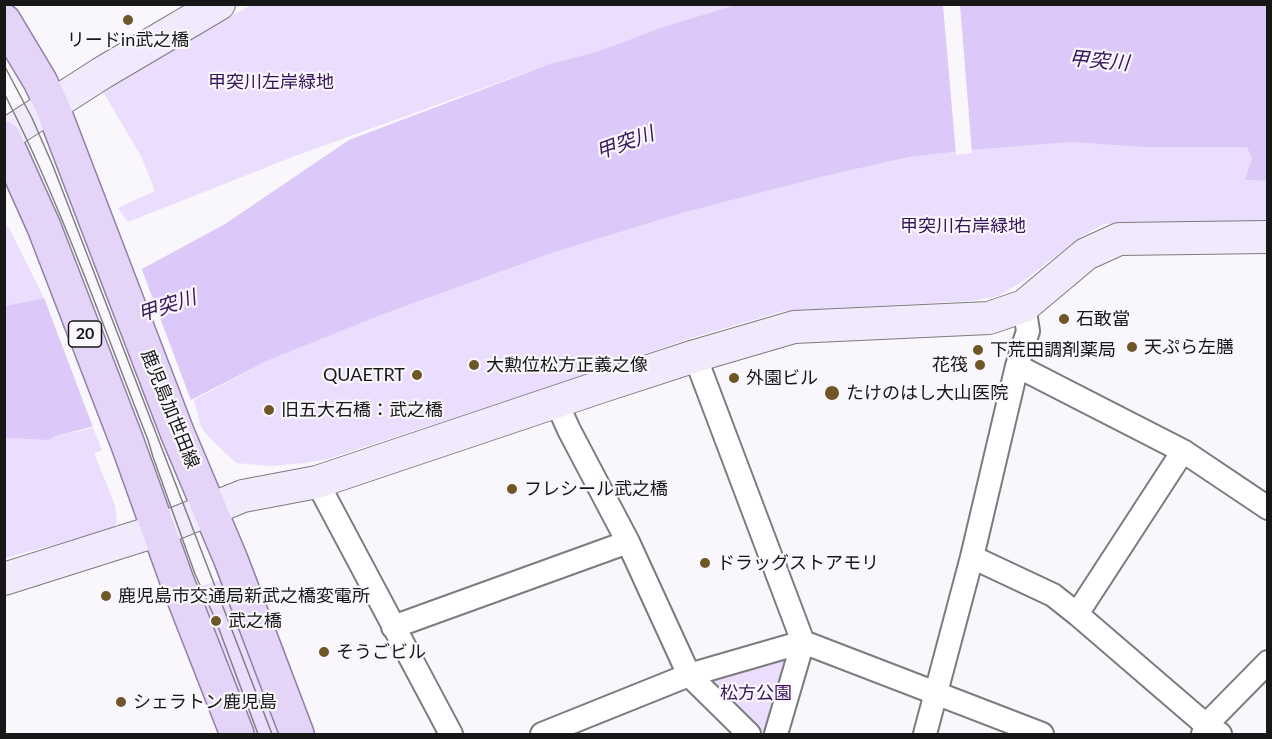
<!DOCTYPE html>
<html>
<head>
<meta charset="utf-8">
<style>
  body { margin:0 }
  #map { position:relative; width:1272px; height:739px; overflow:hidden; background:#f9f7fb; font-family:Lato,sans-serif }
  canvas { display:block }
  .frame { position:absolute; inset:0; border:6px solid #171718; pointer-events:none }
</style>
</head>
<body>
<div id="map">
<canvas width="1272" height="739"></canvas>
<div class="frame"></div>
</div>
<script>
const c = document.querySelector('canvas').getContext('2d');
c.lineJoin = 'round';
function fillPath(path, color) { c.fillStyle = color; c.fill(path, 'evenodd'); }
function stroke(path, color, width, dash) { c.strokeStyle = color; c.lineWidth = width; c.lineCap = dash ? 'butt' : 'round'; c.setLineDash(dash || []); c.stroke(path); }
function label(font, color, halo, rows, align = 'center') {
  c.font = font + ' Lato,"Noto Sans JP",sans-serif'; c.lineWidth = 4.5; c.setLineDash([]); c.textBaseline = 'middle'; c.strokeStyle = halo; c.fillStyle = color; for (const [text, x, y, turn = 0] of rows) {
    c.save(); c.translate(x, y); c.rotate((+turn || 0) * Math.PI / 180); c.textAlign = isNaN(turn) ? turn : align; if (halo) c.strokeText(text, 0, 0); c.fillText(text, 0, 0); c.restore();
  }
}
const green = new Path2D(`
  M251,5H735L663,27L599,51L550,64L295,156L128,222L118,208L155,191L141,156L102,90Z
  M1072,142L1142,147H1248L1252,158L1245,180L1267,181V221L1104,224L1080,237L1025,280L998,296L970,301L784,311L691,338L558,384L324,460L304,463L271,466L236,463L208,436L201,427L194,400L269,360L381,315L555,252L682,213L821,177L909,157L971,150Z
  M5,222L9,228L44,298L5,306Z
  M93,428L102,450L94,453L115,505L117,522L113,529L5,558V438L48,440L56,436Z
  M219,580L280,734H255L197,588Z
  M784,658L791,666L772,731L761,734L709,687L711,679Z`);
const water = new Path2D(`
  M735,5H1267V181L1245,180L1252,158L1247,147H1142L1072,142L971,150L909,157L821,177L682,213L555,252L381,315L269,360L187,402L56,436L48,440L5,438V306L44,298L142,269L225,224L349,140L550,64L599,51L663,27Z`);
const pier = new Path2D(`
  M943,5H960L972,153L956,155Z
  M141,267L192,403L94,430L43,295Z`);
const street = new Path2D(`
  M695,356L803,642L776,734
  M1017,366L1183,451L1268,508
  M556,401L569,430L628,542L689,675L749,734
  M317,482L451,734
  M972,557L1053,595L1077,614L1206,725L1220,734
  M1077,614L1183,451
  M393,627L628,542
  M542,734L689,675L803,642L1042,734
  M925,734L972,557L1017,366L1028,331L1024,306
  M1203,734L1206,725L1268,662`);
const secondary = new Path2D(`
  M4,136L102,73L219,4
  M4,579L159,530L243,496L317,482L606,385L695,356L794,327L989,318L1024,306L1086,254L1119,239L1268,237`);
const primary = new Path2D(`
  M4,21L40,81L52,106L177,432L231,560L297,734
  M4,138L44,227L127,442L177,581L237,734`);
const tram = new Path2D(`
  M4,65L32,118L53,166L272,734
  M4,93C61,204 102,324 148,440L153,457L195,574L216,621L258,734`);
const markers = [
  [128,20,6,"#6f5627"],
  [1064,319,6,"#6f5627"],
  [1132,347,6,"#6f5627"],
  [978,350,6,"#6f5627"],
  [474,365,6,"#6f5627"],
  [980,365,6,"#6f5627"],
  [417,375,6,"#6f5627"],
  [734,378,6,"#6f5627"],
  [832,393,8,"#6f5627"],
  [269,410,6,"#6f5627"],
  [512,489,6,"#6f5627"],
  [705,563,6,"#6f5627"],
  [106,596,6,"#6f5627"],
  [216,621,6,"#6f5627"],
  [324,652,6,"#6f5627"],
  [121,702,6,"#6f5627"]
];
const shields = [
  [85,334,33]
];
const shieldNames = [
  ["20",85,334]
];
const poiNames = [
  ["リードin武之橋",128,40,"center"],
  ["石敢當",1076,319],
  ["天ぷら左膳",1144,347],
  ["下荒田調剤薬局",990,350],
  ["大勲位松方正義之像",486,365],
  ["花筏",968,365,"right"],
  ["QUAETRT",405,375,"right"],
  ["外園ビル",746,378],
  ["たけのはし大山医院",846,393],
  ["旧五大石橋：武之橋",281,410],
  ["フレシール武之橋",524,489],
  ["ドラッグストアモリ",717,563],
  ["鹿児島市交通局新武之橋変電所",118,596],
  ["武之橋",228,621],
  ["そうごビル",336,652],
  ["シェラトン鹿児島",133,702]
];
const parkNames = [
  ["甲突川左岸緑地",271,82],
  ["甲突川右岸緑地",963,226],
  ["松方公園",756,693]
];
const streetNames = [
  ["鹿児島加世田線",170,409,68]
];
const waterNames = [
  ["甲突川",1099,61,5],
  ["甲突川",625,143,-20],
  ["甲突川",167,306,-18]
];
fillPath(green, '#eaddfd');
fillPath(water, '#dcc8f9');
fillPath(pier, '#f9f7fb');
stroke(street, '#7c7b7e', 26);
stroke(secondary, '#7c7b7e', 34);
stroke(primary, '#9080a7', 36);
stroke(street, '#fff', 22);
stroke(secondary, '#f1eafc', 32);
stroke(primary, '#e3d4f8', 33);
stroke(tram, '#808082', 1.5);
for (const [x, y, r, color] of markers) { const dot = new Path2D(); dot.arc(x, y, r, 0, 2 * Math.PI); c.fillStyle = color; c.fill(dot); stroke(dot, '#f9f7fb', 2); }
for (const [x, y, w] of shields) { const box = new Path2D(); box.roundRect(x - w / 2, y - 13, w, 26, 4.5); c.fillStyle = '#f9f7fb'; c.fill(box); stroke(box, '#171718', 1.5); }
label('bold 16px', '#171718', null, shieldNames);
label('18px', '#171718', '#f9f7fb', poiNames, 'left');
label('18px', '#371358', '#f9f7fb', parkNames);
label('18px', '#171718', '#f9f7fb', streetNames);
label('italic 20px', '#3a165b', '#f9f7fb', waterNames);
</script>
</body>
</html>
